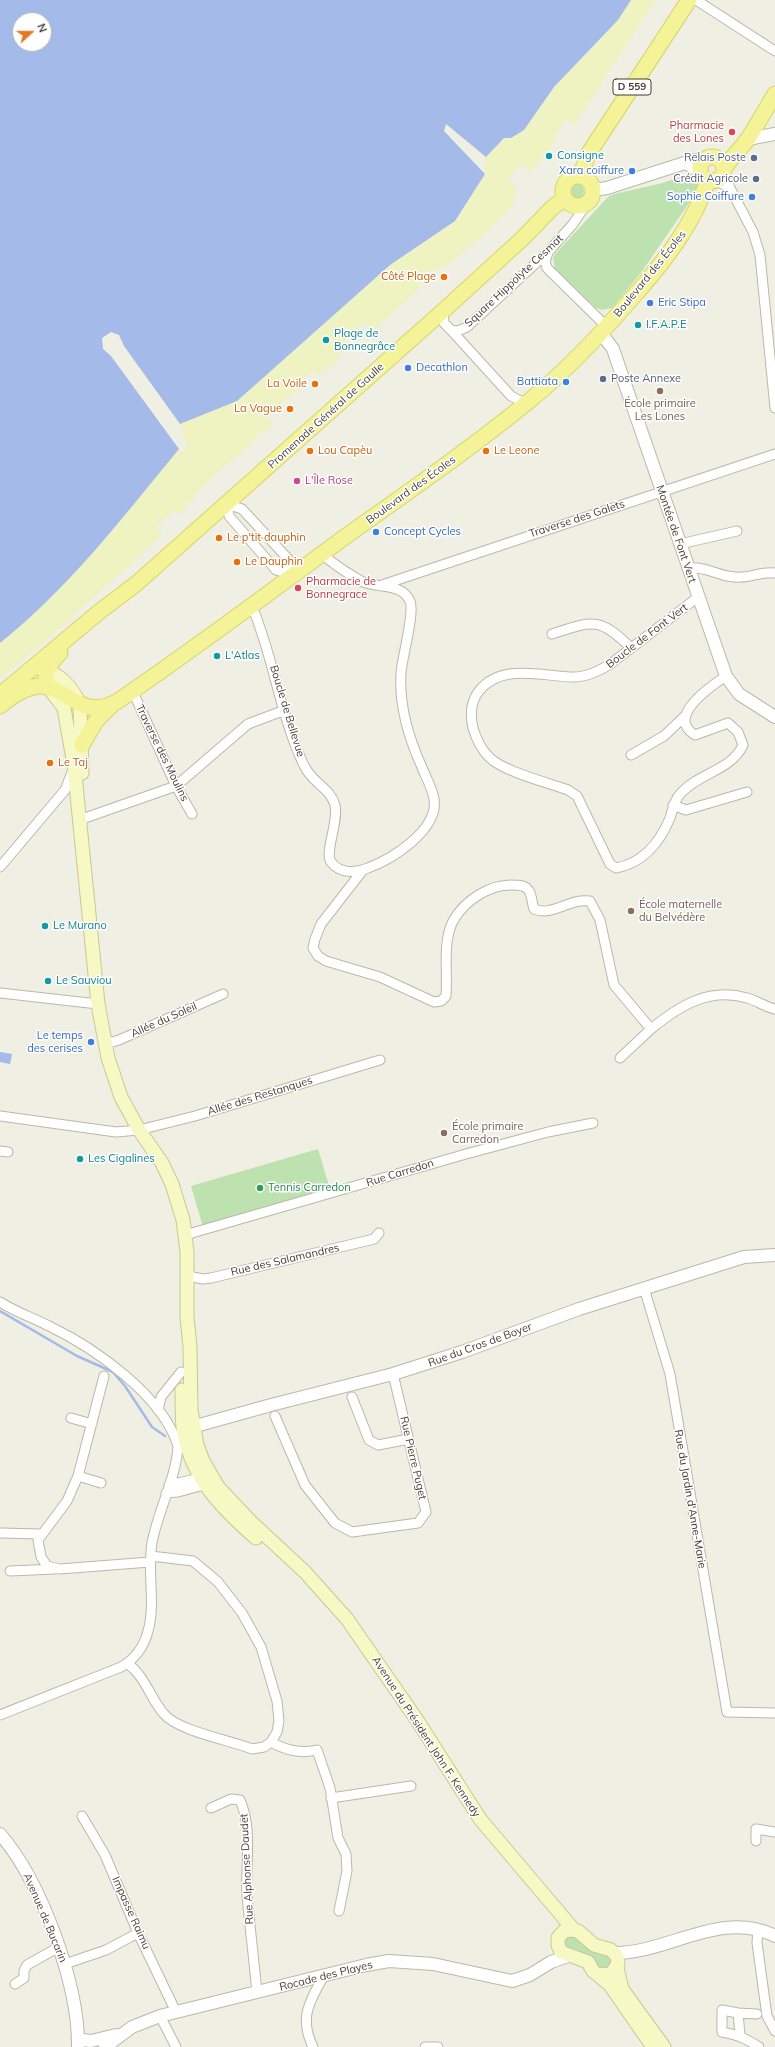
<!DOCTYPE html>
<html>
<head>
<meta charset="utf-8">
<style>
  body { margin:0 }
  #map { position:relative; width:775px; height:2047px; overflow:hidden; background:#f0efe3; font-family:Mulish,sans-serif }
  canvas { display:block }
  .north { position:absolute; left:12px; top:12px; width:40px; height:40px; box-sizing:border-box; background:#fff; border:1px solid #b3b2ae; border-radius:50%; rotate:69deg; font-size:11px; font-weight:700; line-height:16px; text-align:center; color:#413f34 }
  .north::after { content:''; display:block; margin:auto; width:14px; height:18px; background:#e47626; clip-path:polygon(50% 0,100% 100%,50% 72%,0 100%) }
</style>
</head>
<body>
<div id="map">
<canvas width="775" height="2047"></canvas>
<div class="north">N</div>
</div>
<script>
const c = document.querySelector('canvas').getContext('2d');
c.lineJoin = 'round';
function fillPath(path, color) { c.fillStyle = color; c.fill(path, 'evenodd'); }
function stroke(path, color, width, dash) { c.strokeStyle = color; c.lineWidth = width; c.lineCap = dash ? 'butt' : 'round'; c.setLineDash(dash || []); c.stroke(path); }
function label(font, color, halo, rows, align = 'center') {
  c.font = font + ' Mulish,sans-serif'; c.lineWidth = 3; c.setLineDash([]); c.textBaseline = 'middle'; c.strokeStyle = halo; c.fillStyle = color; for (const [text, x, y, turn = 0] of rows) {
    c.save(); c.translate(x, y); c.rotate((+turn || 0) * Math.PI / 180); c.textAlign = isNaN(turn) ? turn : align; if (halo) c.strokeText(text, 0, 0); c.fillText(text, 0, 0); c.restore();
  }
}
const green = new Path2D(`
  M690,174L697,178L699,183L696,193L640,274L612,308L602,310L596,308L555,269L553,258L555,254L608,197L614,194L659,184Z
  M570 191a7 7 0 1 1 14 0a7 7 0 1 1-14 0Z
  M318,1149L330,1189L203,1227L191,1186Z
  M564,1931L615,1953L610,1975L568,1956L558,1938Z`);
const sand = new Path2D(`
  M631,0H656L574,125L566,120L552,140L555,142L531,172L522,165L507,179L517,188L513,205L480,238L446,266L425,273L420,277L419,289L373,331L364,324L339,347L343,353L319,377L314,370L296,383L301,390L289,396L267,416L273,424L205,484L179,515L175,510L156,527L163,535L43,643L0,679V643C69,588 123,517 179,449L183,452L188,448L180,424L237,401L390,265L455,221L485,174L486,157L504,138L524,130L554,87L618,20Z`);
const water = new Path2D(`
  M0,0H631L618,20L554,87L524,130L511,138H504L486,157L446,124L444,131L485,174L455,221L390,265L237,401L180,424L124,346L119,335L111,332L102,338L103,349L111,356L179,449C123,517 69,588 0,643ZM20,20H44V44H20Z
  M0,1052L12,1054L10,1064L0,1062Z`);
const stream = new Path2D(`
  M0,1311L77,1356L113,1372L125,1386L152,1427L165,1436`);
const minor = new Path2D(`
  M696,0L775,51
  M724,171L730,188L753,232L760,255L775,408
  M715,180L730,188
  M548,253L545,261L547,268L607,327
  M443,311L444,323L451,330L458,331L467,327L549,251L573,224L583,209L582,205
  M451,330L511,396L526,404
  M227,504L242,509L291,562L288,570L283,572L276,570L229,516Z
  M680,544L737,531
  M688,568C709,566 721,579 741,577C752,577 763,571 775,573
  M382,585L775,454
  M698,597L609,665C598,671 587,677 574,677C544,677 502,662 479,691C471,701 470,715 473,728C476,738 482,750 489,757C502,771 549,783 568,790L577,796L610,864L616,868C643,863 660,842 670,818C673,809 674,800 681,793C699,773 732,770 743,745L738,732L728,723L695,735C665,717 711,686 726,676
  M252,606C272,654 279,706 298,752C301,759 304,767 308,772C317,785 330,789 335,805C339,822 324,852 331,862C340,874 356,873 368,868C392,859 439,830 434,799C432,787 425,776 421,765C408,736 399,705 401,673C402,657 415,613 410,601C401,582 377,589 361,581C349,574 332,564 323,554
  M552,634C592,621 599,616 631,648
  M133,692L176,786L192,814
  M631,755L664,736L686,715
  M673,805L686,810L747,792
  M82,819L176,786L248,724L285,710
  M0,867L65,790L73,770
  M363,870L321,924L315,939L313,948L318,956L326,961L380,977L434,1002L441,1001L446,996C448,972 442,943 453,921C465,900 490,884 513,885C519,885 526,885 529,891C532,895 532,904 534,909C553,917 568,898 590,901L600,920L614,985L651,1029C679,1006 709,987 747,998C756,1000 765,1007 775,1009
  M0,993L98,1004
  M105,1044L119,1040L223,994
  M620,1058L651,1029
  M0,1116L116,1132L139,1130L195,1116L380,1060
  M0,1151L8,1152
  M185,1235L466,1154L548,1132L593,1123
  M187,1276L203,1279L211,1278L374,1239L379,1233
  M644,1288L670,1374L727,1712L775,1713
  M0,1302C16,1312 33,1318 49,1326C95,1348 163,1396 178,1446C176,1479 158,1510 152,1543C147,1572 156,1604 148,1631C144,1647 135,1659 121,1667L0,1715
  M104,1376L78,1476L67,1501L38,1540L41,1557L47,1566L60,1569L150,1562
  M352,1397L369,1440L378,1445L409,1439
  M158,1410L161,1397L181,1372
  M275,1416L305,1485L335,1523L352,1532L418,1523L426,1512L393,1374
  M71,1418L92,1424
  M78,1476L101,1483
  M169,1485L200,1478L205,1480
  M166,1493L178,1492L204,1485L206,1480
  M0,1533L41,1534
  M151,1556L193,1561L218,1582L242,1613L261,1647L277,1701L279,1721L277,1732L271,1742C285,1750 301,1754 317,1750L330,1788L338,1838L346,1854L347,1871L339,1911
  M10,1571L55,1569
  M128,1664C145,1676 150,1698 164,1714C178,1731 230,1740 252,1749L264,1747L271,1742
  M331,1798L411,1786
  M211,1808L231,1799L240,1800C253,1829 245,1864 247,1895C250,1928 254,1960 257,1993
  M82,1816L105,1855L138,1933L176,2012
  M756,1841V1829L775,1832
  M758,1929L757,1943L767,2016L775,2031
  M65,1964L106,1950L138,1933
  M15,1984L24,1978V1971L27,1965L59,1947
  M738,2013L740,2035
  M757,2014L738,2013L722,2010V2032C738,2035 745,2038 759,2047
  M160,2016L176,2047
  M313,2047C299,2018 309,2003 323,1977
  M425,2047H438`);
const tertiary = new Path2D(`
  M748,139L775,134
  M686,163L701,172
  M593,190L607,188L694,160H705
  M601,333L613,349L625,384L726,676L739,694L775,717
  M185,1429L271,1405L393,1374L462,1352L579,1309L744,1257L775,1255
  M0,1834C41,1881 79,1985 78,2047
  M615,1953C669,1953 721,1909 775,1936
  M83,2040L91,2041L116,2035
  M105,2047L132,2027L160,2016L366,1965L389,1961L433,1964L512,1981L530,1975L551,1962L568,1956`);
const secondary = new Path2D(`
  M39,668C58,672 72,686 80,705L82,773
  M49,688L64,708L74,765L98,1004L108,1058L121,1097L139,1130L162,1163L172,1184L183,1220L187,1252V1317L190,1347L191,1410L197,1445L203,1461L218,1487L250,1521L305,1572L347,1619L417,1720L480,1819L574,1930
  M182,1390C182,1403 182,1415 183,1427C189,1475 221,1508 256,1538
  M617,1968L622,1989L664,2047
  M598,1974L610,1975L618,1964L617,1956L611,1950L594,1945L578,1931L571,1930L564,1931L558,1938V1945L561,1952L588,1962L593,1971L610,1985L653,2047`);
const primary = new Path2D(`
  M700 169a12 12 0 1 1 24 0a12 12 0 1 1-24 0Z
  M724,168L748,139L775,94
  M580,176L589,153L689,0
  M563 191a15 15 0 1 1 30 0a15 15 0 1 1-30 0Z
  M49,688C41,675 50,663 60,653
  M0,695L99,612L136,584L443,311L523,238L553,207L565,198
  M0,706C11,697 23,688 38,686C67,684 80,723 118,701C194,649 268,594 342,539C405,494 469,450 529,401C567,370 601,334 633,297C664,262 694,224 708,180
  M82,745L96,721L112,705`);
const markers = [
  [732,132,4,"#e0444e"],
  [549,156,4,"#0f9aa8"],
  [754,158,4,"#5c6f8a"],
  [632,171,4,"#3f7fe0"],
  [756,179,4,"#5c6f8a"],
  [752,197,4,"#3f7fe0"],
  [444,277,4,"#e8710a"],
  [650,303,4,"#3f7fe0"],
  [638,325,4,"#0f9aa8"],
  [326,340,4,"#0f9aa8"],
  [408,368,4,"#3f7fe0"],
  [603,379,4,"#5c6f8a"],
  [566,382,4,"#3f7fe0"],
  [315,384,4,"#e8710a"],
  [660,391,4,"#8d6e63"],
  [290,409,4,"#e8710a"],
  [310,451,4,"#e8710a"],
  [486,451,4,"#e8710a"],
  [297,481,4,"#d1479c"],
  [376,532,4,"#3f7fe0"],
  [219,538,4,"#e8710a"],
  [237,562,4,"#e8710a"],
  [298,588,4,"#e0444e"],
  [217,656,4,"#0f9aa8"],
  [50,763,4,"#e8710a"],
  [631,911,4,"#8d6e63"],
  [45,926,4,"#0f9aa8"],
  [48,981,4,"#0f9aa8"],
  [91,1042,4,"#3f7fe0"],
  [444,1133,4,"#8d6e63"],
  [80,1159,4,"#0f9aa8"],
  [260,1188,4,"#2e9e5b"]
];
const shields = [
  [632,87,38]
];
const shieldNames = [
  ["D 559",632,87]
];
const healthNames = [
  ["Pharmacie",724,126],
  ["des Lones",724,139],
  ["Pharmacie de",306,582,"left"],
  ["Bonnegrace",306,595,"left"]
];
const cultureNames = [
  ["Consigne",557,156],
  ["I.F.A.P.E",646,325],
  ["Plage de",334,334],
  ["Bonnegrâce",334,347],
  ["L'Atlas",225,656],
  ["Le Murano",53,926],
  ["Le Sauviou",56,981],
  ["Les Cigalines",88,1159]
];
const serviceNames = [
  ["Relais Poste",746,158],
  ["Crédit Agricole",748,179],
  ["Poste Annexe",611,379,"left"]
];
const shopNames = [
  ["Xara coiffure",624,171],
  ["Sophie Coiffure",744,197],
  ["Eric Stipa",658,303,"left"],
  ["Decathlon",416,368,"left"],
  ["Battiata",558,382],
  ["Concept Cycles",384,532,"left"],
  ["Le temps",83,1036],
  ["des cerises",83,1049]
];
const streetNames = [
  ["Boulevard des Écoles",650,274,-51],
  ["Square Hippolyte Cesmat",514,281,-43],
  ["Promenade Général de Gaulle",326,416,-42],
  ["Boulevard des Écoles",411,490,-36],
  ["Traverse des Galets",577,519,-18],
  ["Montée de Font Vert",676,534,71],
  ["Boucle de Font Vert",647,636,-37],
  ["Boucle de Bellevue",287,711,73],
  ["Traverse des Moulins",162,753,64],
  ["Allée du Soleil",164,1020,-24],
  ["Allée des Restanques",260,1096,-17],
  ["Rue Carredon",400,1173,-17],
  ["Rue des Salamandres",285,1260,-13],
  ["Rue du Cros de Boyer",480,1345,-20],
  ["Rue Pierre Puget",413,1458,77],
  ["Rue du Jardin d'Anne-Marie",690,1499,80],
  ["Avenue du Président John F. Kennedy",426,1737,57],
  ["Rue Alphonse Daudet",247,1869,-93],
  ["Impasse Raimu",131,1913,66],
  ["Avenue de Bucarin",45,1918,67],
  ["Rocade des Playes",326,1976,-14]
];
const foodNames = [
  ["Côté Plage",436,277,"right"],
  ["La Voile",307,384,"right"],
  ["La Vague",282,409,"right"],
  ["Lou Capèu",318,451],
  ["Le Leone",494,451],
  ["Le p'tit dauphin",227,538],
  ["Le Dauphin",245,562],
  ["Le Taj",58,763]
];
const educationNames = [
  ["École primaire",660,404,"center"],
  ["Les Lones",660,417,"center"],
  ["École maternelle",639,905],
  ["du Belvédère",639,918],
  ["École primaire",452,1127],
  ["Carredon",452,1140]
];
const hotelNames = [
  ["L'Île Rose",305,481]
];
const leisureNames = [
  ["Tennis Carredon",268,1188]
];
fillPath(green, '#bde1af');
fillPath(sand, '#eff2c1');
fillPath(water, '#a4bae8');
stroke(stream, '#a4bae8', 2.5);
stroke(minor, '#bab9a7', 11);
stroke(tertiary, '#bab9a7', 14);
stroke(secondary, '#c8c895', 15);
stroke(primary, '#d7d46b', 17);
stroke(minor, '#fff', 9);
stroke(tertiary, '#fff', 12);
stroke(secondary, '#f7f9c4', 13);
stroke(primary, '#f4f398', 15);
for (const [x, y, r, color] of markers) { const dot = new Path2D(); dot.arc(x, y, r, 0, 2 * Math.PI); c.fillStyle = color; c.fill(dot); stroke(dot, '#fff', 1.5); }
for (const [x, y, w] of shields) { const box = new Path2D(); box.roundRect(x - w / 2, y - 8, w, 16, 3); c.fillStyle = '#fff'; c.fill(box); stroke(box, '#413f34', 1); }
label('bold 10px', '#413f34', null, shieldNames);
label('11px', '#be3a42', '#fff', healthNames, 'right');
label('11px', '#0d838f', '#fff', cultureNames, 'left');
label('11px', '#4e5e75', '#fff', serviceNames, 'right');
label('11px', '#366cbe', '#fff', shopNames, 'right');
label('11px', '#413f34', '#fff', streetNames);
label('11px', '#c56008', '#fff', foodNames, 'left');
label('11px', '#785e54', '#fff', educationNames, 'left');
label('11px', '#b23c85', '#fff', hotelNames, 'left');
label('11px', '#27864d', '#fff', leisureNames, 'left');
</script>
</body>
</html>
